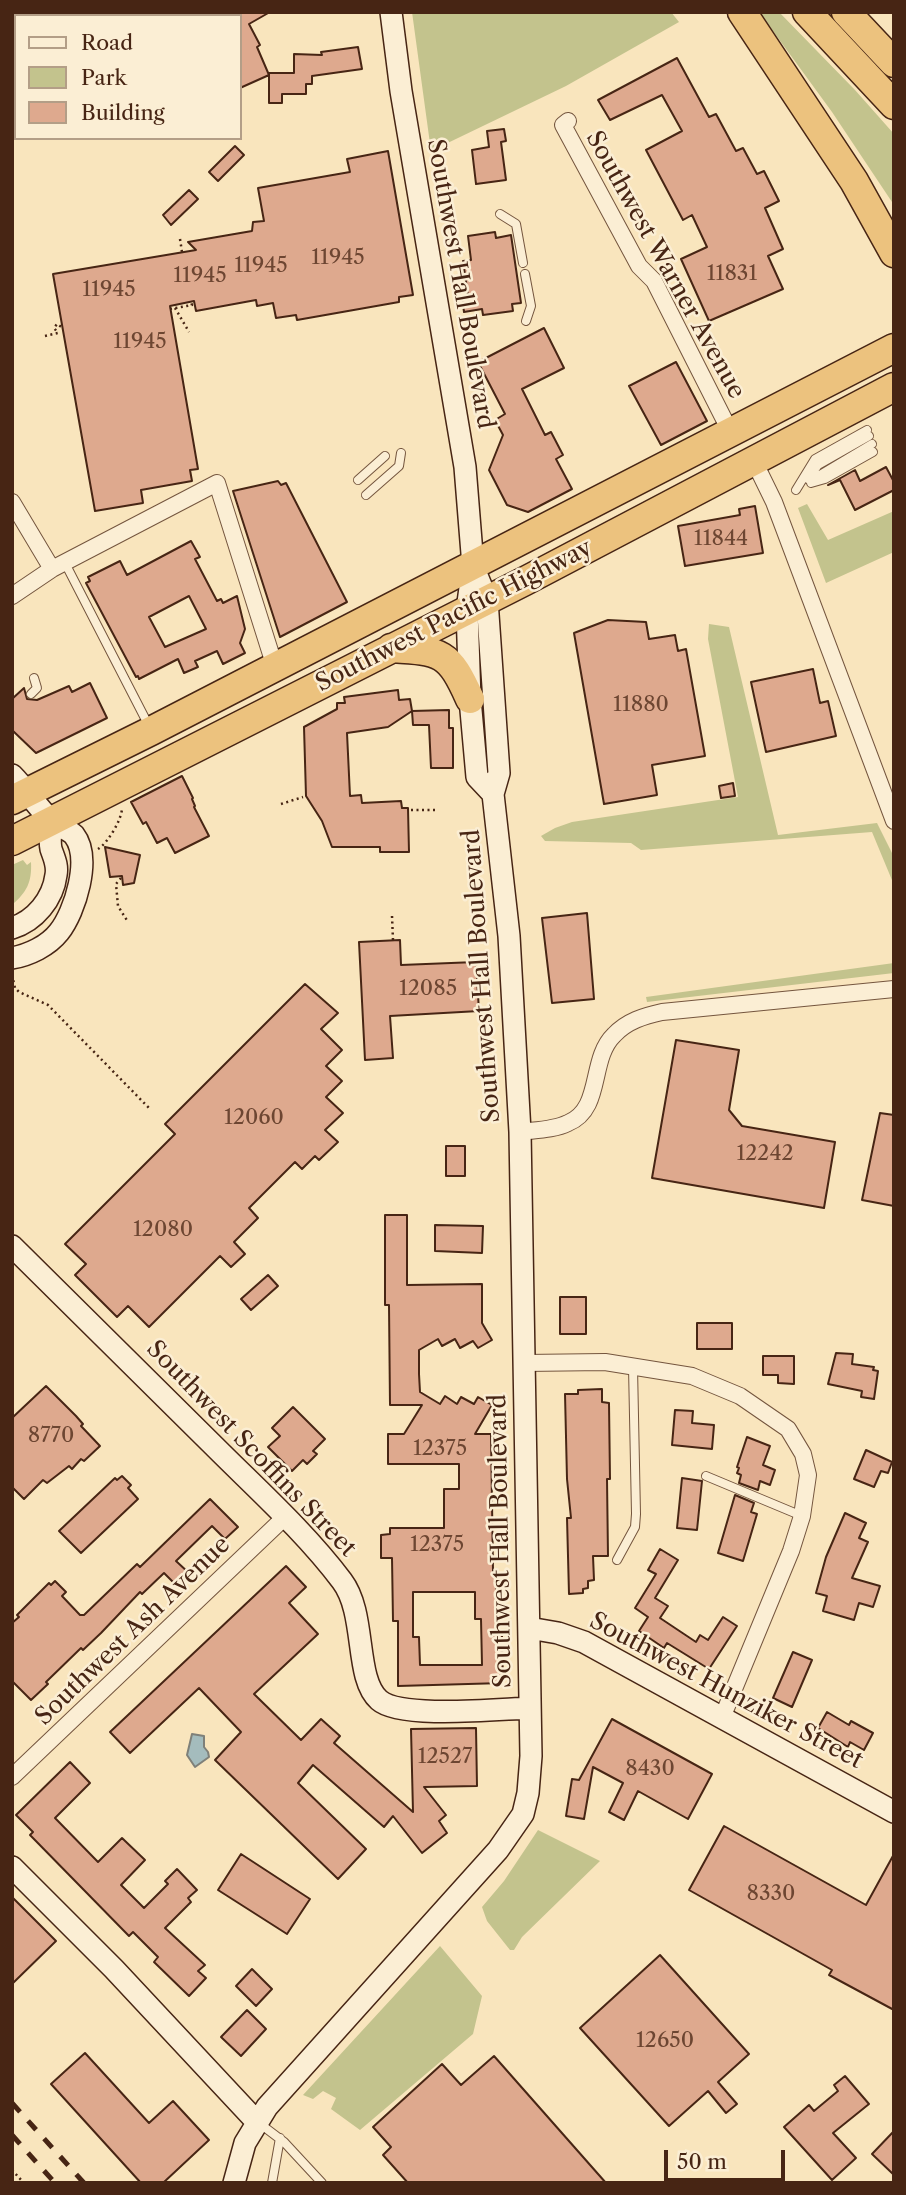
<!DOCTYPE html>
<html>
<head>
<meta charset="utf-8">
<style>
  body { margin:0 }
  #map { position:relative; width:906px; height:2195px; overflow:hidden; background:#f9e5bd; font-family:"Libre Caslon Text",serif }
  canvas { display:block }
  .frame { position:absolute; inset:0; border:14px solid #472514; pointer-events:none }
  .legend { position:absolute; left:14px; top:14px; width:228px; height:126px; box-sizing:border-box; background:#fbeed4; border:2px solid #b39e87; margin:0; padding:9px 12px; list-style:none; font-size:21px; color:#472514 }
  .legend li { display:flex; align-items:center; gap:14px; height:35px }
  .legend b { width:35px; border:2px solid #b39e87 }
  .scale { position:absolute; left:664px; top:2150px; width:121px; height:32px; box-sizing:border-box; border:4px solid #472514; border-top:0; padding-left:9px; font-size:21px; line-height:24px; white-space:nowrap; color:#472514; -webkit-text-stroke:5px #fbeed4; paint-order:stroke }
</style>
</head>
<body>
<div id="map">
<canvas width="906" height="2195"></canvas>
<div class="frame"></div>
<ul class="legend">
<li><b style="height:9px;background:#fbeed4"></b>Road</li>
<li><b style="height:19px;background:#c3c38d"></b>Park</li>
<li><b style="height:19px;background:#dea98e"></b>Building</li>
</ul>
<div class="scale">50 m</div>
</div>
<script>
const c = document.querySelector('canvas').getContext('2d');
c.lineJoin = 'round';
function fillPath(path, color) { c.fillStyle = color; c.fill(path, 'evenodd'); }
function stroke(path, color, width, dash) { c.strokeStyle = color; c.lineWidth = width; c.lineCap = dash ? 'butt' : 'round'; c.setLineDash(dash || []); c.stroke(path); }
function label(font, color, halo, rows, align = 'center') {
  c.font = font + ' "Libre Caslon Text",serif'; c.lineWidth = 5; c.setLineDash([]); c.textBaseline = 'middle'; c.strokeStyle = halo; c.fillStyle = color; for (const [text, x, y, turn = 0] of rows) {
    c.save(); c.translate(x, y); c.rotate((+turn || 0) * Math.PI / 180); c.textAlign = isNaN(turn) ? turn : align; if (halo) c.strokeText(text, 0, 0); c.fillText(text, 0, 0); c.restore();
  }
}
const green = new Path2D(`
  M412,12H671L679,22L566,86L431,151Z
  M759,12H779L855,90L894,134V205L832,112Z
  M807,504L828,540L894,511V552L826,583L798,508Z
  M709,624L729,627L778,835L877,823L894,857V885L872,832L641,850L631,843L545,841L541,836L555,828L572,822L738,797L708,639Z
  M23,860L27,865L31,862C32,882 27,892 12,905V865Z
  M894,963V973L647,1002L646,997Z
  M538,1830L600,1861L522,1937L514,1950H510L487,1921L482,1907L504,1881Z
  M440,1946L482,1996L473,2034L360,2130L331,2109L336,2098L323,2091L313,2099L303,2095Z`);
const water = new Path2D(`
  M192,1734L204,1736V1747L208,1752L209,1757L195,1767L187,1755Z`);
const building = new Path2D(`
  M240,12H270L249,24L260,45L257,47L269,75V73H294V54L322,55L321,52L358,47L362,69L312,76V84H306V94H282V103H269V75L240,88Z
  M677,58L709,117L716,114L736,151L743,148L757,174L764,171L779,201L765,208L783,249L768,256L783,289L709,321L681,259L707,247L692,215L683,220L646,150L682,131L662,95L610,120L598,100Z
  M504,129L506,141L501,142L506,180L476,184L472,150L489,147L487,131Z
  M235,146L244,155L218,181L209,172Z
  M388,151L413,295L399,297V302L297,320L296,315L276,318L273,303L257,306L256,300L196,311L194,301L170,306L198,469L190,470L192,481L141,490L143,503L95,511L53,274L196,250L188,242L252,231L253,222L264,221L258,188L350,172L347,159Z
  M189,190L198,199L171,225L163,215Z
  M495,232L496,238L511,235L521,303L512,304L513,311L483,315L482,309L464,312L462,297L468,296L463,261L471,260L468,236Z
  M544,328L564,368L522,389L545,435L551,432L563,455L556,459L572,489L528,512L507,505L489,470L503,435L495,420L505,414L478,362Z
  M676,362L707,421L661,445L629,386Z
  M886,467L894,482V490L855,510L840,480L828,485L855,470L860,481Z
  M278,481L281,485L286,483L347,602L280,637L233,491Z
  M755,506L763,553L685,566L678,526L740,515L739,509Z
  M191,541L200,557L195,559L217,601L221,599L223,603L237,596L245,629L240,643L245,653L223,664L217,651L195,661L198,667L184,673L178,659L139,679L138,676L136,677L86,583L90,581L88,577L120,561L127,575ZM189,596L206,629L165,647L149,617Z
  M608,620L646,622L649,639L675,635L678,651L686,649L705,756L652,765L657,795L604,804L574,633Z
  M813,669L820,703L828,701L836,736L766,752L751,682Z
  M90,683L107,718L36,753L12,730V699L24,688L27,699L37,700L69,686L72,692Z
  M398,690L399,700L410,699L412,711L388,727L347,733L350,796L361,795L362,803L401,801L402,808H408L409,852H380V847H332L322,821L306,796L304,727L337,709V703H345L344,697Z
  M449,710V728H453V768H431L429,725H413L412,711Z
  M182,776L193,798L192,799L195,806L194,807L209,836L175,853L167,838L157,843L146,822L143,824L131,802Z
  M733,783L735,796L721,798L719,786Z
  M105,847L140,855L134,883L123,885L122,876L110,877Z
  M587,913L594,999L552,1003L542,918Z
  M400,940L401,965L476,962L479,1011L390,1016L393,1058L365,1060L359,942Z
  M305,984L338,1013L321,1029L342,1050L326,1066L342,1081L326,1097L343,1113L325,1130L338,1142L319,1160L315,1156L302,1169L295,1162L249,1208L258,1218L234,1242L245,1254L231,1267L220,1256L149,1327L128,1306L117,1317L75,1275L86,1264L65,1244L175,1134L165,1124Z
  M676,1040L739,1050L729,1110L742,1126L835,1142L824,1208L652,1178Z
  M880,1113L894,1115V1206L862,1200Z
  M446,1146H465V1176H446Z
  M385,1215H407V1285L482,1284V1323L492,1340L478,1348L473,1341L460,1348L455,1339L442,1346L438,1339L419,1350V1374L420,1392L440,1404L445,1396L457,1404L461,1397L474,1404L478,1397L492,1405L475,1434H491L493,1571H496L497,1635H502L503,1683L398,1686V1621H393L392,1558H381V1535L390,1534V1528H444V1489H459V1464H388V1434H404L422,1405H390L389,1305H385ZM413,1592H475V1619H481L482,1665H420L419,1637H413Z
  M435,1225L483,1226L482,1253L435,1251Z
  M268,1275L278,1286L251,1310L241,1299Z
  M560,1297H586V1334H560Z
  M697,1323H732V1349H697Z
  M836,1353L853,1354L852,1364L874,1367L873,1370L878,1371L874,1399L861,1397L862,1391L828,1384Z
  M763,1356H794V1384L778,1383V1375H763Z
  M46,1386L76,1416L83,1424L81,1426L100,1446L84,1461L81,1459L72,1469L69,1466L47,1483L43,1480L24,1499L12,1487V1418Z
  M602,1389V1402L609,1403L610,1479H607L608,1556H593L594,1580L588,1581V1588L583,1589V1593L569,1594L567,1518H571L567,1479L565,1394H578V1390Z
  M293,1407L325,1439L313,1451L317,1454L307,1464L303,1460L292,1471L268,1447L280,1436L272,1428Z
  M675,1410L693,1411L692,1423L714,1425L712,1449L672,1445Z
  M747,1437L770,1446L763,1465L775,1470L770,1485L760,1481L758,1490L739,1483L741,1475L737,1473L739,1468L737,1467Z
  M866,1450L892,1462L888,1473L881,1471L874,1487L854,1479Z
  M122,1476L131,1485L128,1488L138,1499L81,1553L59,1531L115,1478L117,1480Z
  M682,1478L702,1481L697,1530L677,1528Z
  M735,1495L754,1503L751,1512L757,1514L743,1561L718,1553Z
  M210,1499L238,1527L225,1539L212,1526L176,1561L190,1574L177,1586L164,1573L142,1594L140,1592L101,1633L83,1650L81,1648L46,1682L48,1684L31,1700L12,1681V1623L19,1617L17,1615L49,1583L51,1585L55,1581L66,1592L62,1596L80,1615H84L137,1564L140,1567Z
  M845,1513L866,1523L859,1538L868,1542L852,1578L880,1586L873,1607L859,1603L854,1620L823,1611L827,1596L816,1593L826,1557Z
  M660,1549L678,1560L655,1598L668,1606L660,1618L696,1642L700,1635L708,1640L723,1617L737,1626L709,1669L667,1643L664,1648L639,1631L648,1617L635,1608L656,1574L648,1570Z
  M286,1566L306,1587L289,1603L318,1634L254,1694L301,1740L321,1719L340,1736L334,1743L413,1812L411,1729L476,1728L477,1786L424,1787L446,1815L439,1821L447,1833L422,1853L393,1816L384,1827L313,1765L298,1783L366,1849L338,1879L215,1760L241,1732L199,1688L130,1753L110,1732Z
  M793,1652L812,1660L792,1707L773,1698Z
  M827,1712L849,1725L851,1721L873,1733L864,1750L850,1742L848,1747L818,1728Z
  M612,1719L712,1774L688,1819L638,1791L624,1820L609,1812L623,1783L593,1767L584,1819L566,1816L572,1779L579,1780Z
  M70,1762L90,1783L55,1818L98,1862L122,1838L145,1860L121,1885L144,1908L168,1884L165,1881L177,1869L197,1890L188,1898L191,1902L165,1928L205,1965L198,1971L206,1978L189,1996L154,1962L158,1957L133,1932L129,1936L30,1835L33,1832L16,1815Z
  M724,1826L866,1905L894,1854V2010L829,1975L832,1970L689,1890Z
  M241,1854L310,1899L287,1934L218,1890Z
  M12,1897L56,1941L12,1984Z
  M660,1955L749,2054L718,2082L737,2104L726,2113L708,2091L669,2126L580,2028Z
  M252,1969L272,1989L256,2006L236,1986Z
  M247,2010L266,2029L241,2056L221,2037Z
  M85,2053L149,2123L173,2101L209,2140L163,2183H141L51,2084Z
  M494,2056L606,2183H408L383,2155L391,2147L373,2127L442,2064L461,2085Z
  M845,2076L869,2104L833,2133L856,2158L832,2180L784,2127L809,2105L814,2111L838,2091L834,2085Z
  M894,2131V2175L872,2154Z`);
const path = new Path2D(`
  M180,239L182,252
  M175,308L189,332
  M170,309L192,305L191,302
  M45,336L58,333L54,328L57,324L63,328
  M281,804L303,797
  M411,810H438
  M98,849C108,843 122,819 122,808
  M121,878L116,884L118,906L128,922
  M392,916L393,940
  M12,975L15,988L19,992L48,1005L150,1109
  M12,2170L24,2183`);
const lane = new Path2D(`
  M500,214L516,224L523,263
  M525,274L531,306L526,321
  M808,479L818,465L869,436
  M358,480L385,456
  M810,481L872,444
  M811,483L825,479L873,452
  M796,490L815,459L867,430
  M366,495L399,466L401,453
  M65,563L150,728
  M31,694L37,688L34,678
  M706,1476L802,1516
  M617,1560L635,1527L636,1514L633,1367
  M259,2123L284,2142L322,2183
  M272,2183L280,2138`);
const street = new Path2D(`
  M568,121L563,125L639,266L654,281L731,433
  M753,459L774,502L894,821
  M12,502L52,569
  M12,596L52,569L217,483L275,667
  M520,1132C536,1130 554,1130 568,1123C603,1109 589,1059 614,1035C627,1021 644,1016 662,1012L894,989
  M524,1363L605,1362L692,1376L740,1396L788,1429L803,1454L808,1475L802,1516L791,1551L722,1718
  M12,1777L285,1517`);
const secondary = new Path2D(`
  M391,12L401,91L465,467L473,566L467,610L470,699L477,777L493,794
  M12,775C26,789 37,807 51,820C57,826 68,829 74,835C92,858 75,912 59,932C48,946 29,955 12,958
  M12,928C35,921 53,899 56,875C58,865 54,858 51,849C49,840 51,830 52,821
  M12,1246C80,1313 147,1380 215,1447C258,1490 305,1532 342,1581C367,1614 354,1678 379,1700C400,1719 498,1709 530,1708
  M529,1628L558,1633L584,1642L894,1812
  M12,1867L114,1969L256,2121
  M234,2183L245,2143L267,2107L498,1850L523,1814L528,1793L531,1756L520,1132L509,936L493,794L499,773L487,600L473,566`);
const highway = new Path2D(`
  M742,12L854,181L894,253
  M807,12L894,105
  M846,12L894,63
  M391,648C442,651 449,652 470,699
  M12,800L151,731L894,348
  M12,841L525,581L894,387`);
const rail = new Path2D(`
  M12,2103L84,2183
  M12,2135L55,2183`);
const numberNames = [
  ["11945",338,258],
  ["11945",261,266],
  ["11831",732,274],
  ["11945",200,276],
  ["11945",109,290],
  ["11945",140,342],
  ["11844",721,539],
  ["11880",641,705],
  ["12085",428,989],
  ["12060",254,1118],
  ["12242",765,1154],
  ["12080",163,1230],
  ["8770",51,1436],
  ["12375",440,1449],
  ["12375",437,1545],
  ["12527",445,1757],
  ["8430",650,1769],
  ["8330",771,1894],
  ["12650",665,2041]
];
const streetNames = [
  ["Southwest Warner Avenue",665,265,61],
  ["Southwest Hall Boulevard",460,284,80],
  ["Southwest Pacific Highway",454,616,-27],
  ["Southwest Hall Boulevard",482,976,-94],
  ["Southwest Scoffins Street",251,1449,46],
  ["Southwest Hall Boulevard",501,1541,-91],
  ["Southwest Ash Avenue",133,1631,-44],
  ["Southwest Hunziker Street",726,1691,28]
];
fillPath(green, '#c3c38d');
fillPath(water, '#a4bcbd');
stroke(water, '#7f8079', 2);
fillPath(building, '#dea98e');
stroke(building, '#472514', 2);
stroke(lane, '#74553e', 10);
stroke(street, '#74553e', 18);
stroke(secondary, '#472514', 24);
stroke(highway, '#472514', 31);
stroke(path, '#472514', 2.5, [2, 3.5]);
stroke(lane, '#fbeed4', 8);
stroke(street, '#fbeed4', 16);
stroke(secondary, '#fbeed4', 21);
stroke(highway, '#ecc27e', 28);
stroke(rail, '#472514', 5, [12, 12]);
label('21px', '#6d4632', null, numberNames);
label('24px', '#472514', '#fbeed4', streetNames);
</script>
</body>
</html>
